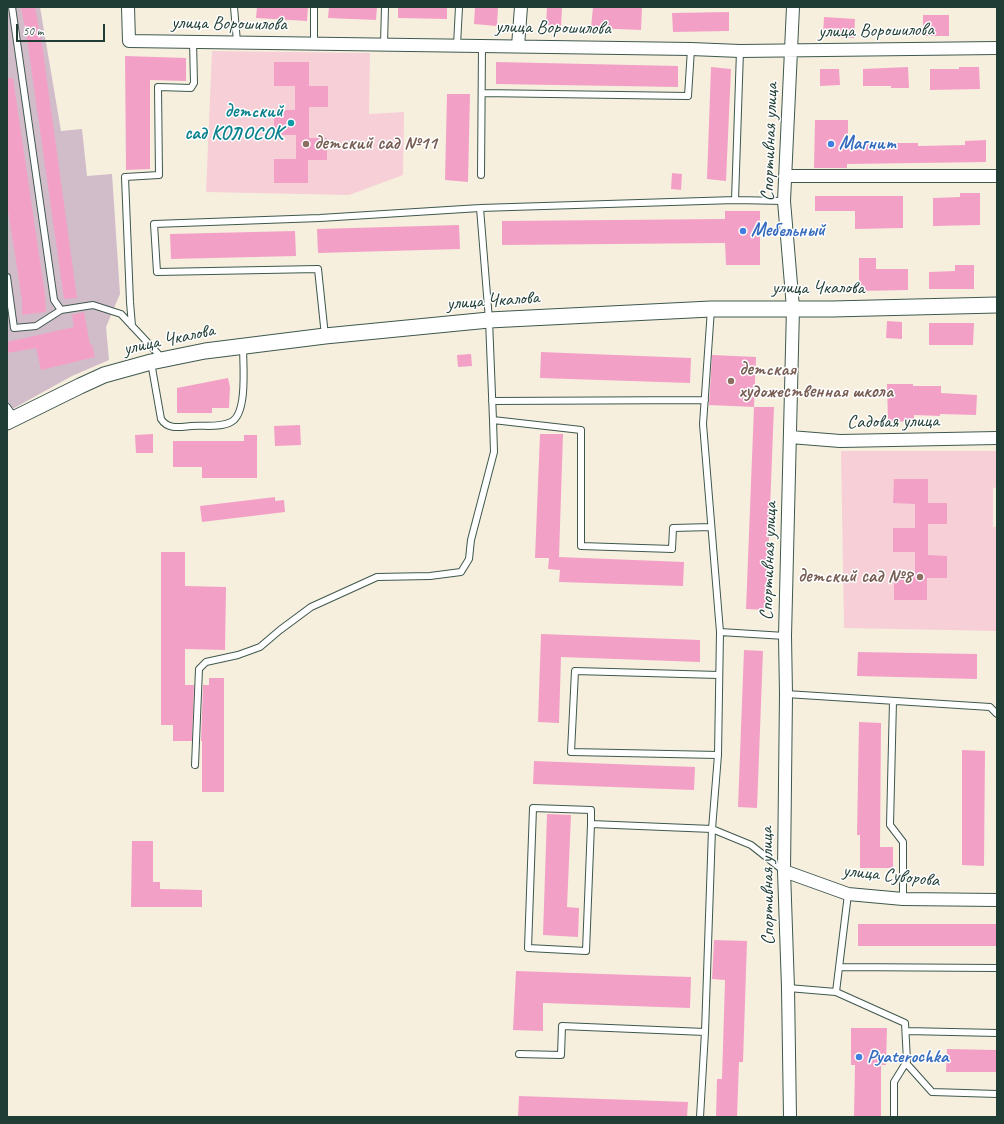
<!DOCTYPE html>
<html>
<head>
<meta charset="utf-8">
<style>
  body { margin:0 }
  #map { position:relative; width:1004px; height:1124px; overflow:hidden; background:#f7efde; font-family:Caveat,sans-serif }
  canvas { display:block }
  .frame { position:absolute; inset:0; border:8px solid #1f3d34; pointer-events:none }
  .scale { position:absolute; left:16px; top:24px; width:89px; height:18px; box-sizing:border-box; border:2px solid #1f3d34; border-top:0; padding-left:5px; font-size:12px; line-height:14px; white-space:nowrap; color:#1f3d34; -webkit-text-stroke:3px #fff; paint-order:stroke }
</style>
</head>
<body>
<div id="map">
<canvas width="1004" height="1124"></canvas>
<div class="frame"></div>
<div class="scale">50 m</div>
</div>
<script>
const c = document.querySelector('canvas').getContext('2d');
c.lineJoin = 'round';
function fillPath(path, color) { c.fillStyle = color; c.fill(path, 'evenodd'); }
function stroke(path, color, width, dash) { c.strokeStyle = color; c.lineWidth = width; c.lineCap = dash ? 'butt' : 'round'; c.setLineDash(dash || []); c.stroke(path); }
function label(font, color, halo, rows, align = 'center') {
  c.font = font + ' Caveat,sans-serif'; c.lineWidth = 3; c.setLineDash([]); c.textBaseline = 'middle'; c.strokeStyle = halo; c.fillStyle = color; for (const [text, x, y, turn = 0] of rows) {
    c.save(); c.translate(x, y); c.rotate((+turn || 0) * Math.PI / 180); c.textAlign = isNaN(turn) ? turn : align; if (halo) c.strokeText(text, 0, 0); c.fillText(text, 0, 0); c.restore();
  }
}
const built = new Path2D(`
  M212,51L370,53L369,114L404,112L403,175L349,195L206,192Z
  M841,451H997V487L993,488V527H997V631L844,628Z`);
const industrial = new Path2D(`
  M7,7H40L61,131L82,129L87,176L112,174L120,294L106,327L109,360L72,376L7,412Z`);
const building = new Path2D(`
  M21,7H35L42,44L77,298L64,299L28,46Z
  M257,7H308L307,21L256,18Z
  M329,7H377L376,20L328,18Z
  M398,7H447V19L398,18Z
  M475,7H498L497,26L474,24Z
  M547,7H562L561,26L546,25Z
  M593,7H642L641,30L591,28Z
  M729,12V31L673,32L672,13Z
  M923,15H949V36H923Z
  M824,17L855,19L854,38L823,37Z
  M125,56L186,58V81L150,80V169L126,170Z
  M274,62H309V86H328V107H309V138H327V160H308V183H274V159H296V135H274V110H295V86H274Z
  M496,62L678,66V87L496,84Z
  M711,67L731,69L726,181L707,179Z
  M908,67L909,88H891V86H863V69Z
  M959,67H979L980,89L930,90V69H959Z
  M820,69H839L840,85L820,86Z
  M7,78H13L45,295L46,312L22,315V300L7,204Z
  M447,94H470L468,182L445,180Z
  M815,120H848V143H918V146L965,145V141L986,140V162L847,164V168H814Z
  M672,173L682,174L681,190L671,189Z
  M960,193H980V225L933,226V198L960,197Z
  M815,196H903V228L855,229V211H815Z
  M725,211H760V265H726L725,243L502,245V221L725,219Z
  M459,225L460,249L318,253L317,229Z
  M295,231L296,256L171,259L170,234Z
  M859,258H876V269H908V290L859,291Z
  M955,265H974V289H929V272L955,271Z
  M84,312L90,345L92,344L95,357L41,370L36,348L7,353V342L74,327L72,315Z
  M887,321L902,322V339L886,338Z
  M929,323H974L973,345H929Z
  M541,352L691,358L690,383L540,378Z
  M471,354L472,366L458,367L457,355Z
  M712,355L756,357L754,407L709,405Z
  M228,378L230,387L229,408H212V413H177V388Z
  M887,384H913V386H941V393L977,395L976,415L940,414V416L914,415V421L888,422Z
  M754,407H774L766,610L746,609Z
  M300,425L301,445L275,446L274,426Z
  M153,434V453H136L135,435Z
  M540,434H563L559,557L684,562L683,586L559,582L560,570L548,569L549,558H535Z
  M244,435H257V478H202V467H173V441H244Z
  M894,479H928V503H947V524H928V555L947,556V578H927V600H894V576H915V552H893V528H915V504L893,503Z
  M275,497V501L284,500L285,512L202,522L200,506Z
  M161,552H185V586L226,587L225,650L185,649V685H194L192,741H173V725H161Z
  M541,634L700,640V662L561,657L559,723L538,722Z
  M744,650L763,651L757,808L738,807Z
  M858,652L977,654V679L857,676Z
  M209,678H224V792H202V741H201L203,685H209Z
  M859,722L881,723L880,847H893V868H860V835H857Z
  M962,750L985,751L984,866L962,865Z
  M534,761L695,767L694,790L533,784Z
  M547,814L571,815L567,907L579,908L578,937L543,935Z
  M132,841H153V882H160V889L202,890V907H131Z
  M858,924H997V946H858Z
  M714,940L747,941L743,1062H739L737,1117H716L717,1079H722L725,980L712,979Z
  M516,971L691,977L690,1008L543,1003V1031L513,1030Z
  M851,1028H887L886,1065H881V1117H854L855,1065H851Z
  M947,1049L997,1050V1072H946Z
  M519,1096L688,1102L687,1117H518Z`);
const service = new Path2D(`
  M12,7L54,300L61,310L93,305L121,314L162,358
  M234,7L237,42
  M314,43V7
  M384,44L385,7
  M457,45L459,7
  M482,93L688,96L691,49
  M481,175L482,45
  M735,200L740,51
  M480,208L489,320L493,420L581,430V546L672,549L673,528L711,527
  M7,277L14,328L36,326L61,310
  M711,309L703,424L720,632L718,755L712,829L751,845L784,871
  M132,326L130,302L125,177L159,175L158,87L191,88L194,83L193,41
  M325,336L318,269L157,272L154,224L320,218L480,208L735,200L784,201
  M151,362L161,419C168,430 180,427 191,426C204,425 220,428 231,422C248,414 243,364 243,346
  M492,401L705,400
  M7,407L14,417
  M720,632L785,636
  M786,694L990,707L997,714
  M893,701L890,825L903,842V899
  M718,755L571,752L575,671L719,675
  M195,765L199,669L206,662L238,655L260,647L280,630L311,607L377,577L430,576L461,572L469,559L471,540L494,452L493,420
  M848,894L836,992L905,1023L907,1061L894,1082V1117
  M839,967L997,968
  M788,988L836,992
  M906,1031L997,1033
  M519,1054L561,1055L562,1026L705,1032L712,829L591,824L586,951L528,948L533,808L591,810V824
  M906,1063L932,1092L997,1094
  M700,1117L705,1032`);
const minor = new Path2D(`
  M128,7L129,41L691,49L740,51L997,48
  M518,46L521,7
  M785,176H997
  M790,437L840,441L997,438
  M784,871L848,894L903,899L997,900
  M790,1117L788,988L784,871L786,694L785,636L793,308L784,201L793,7`);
const tertiary = new Path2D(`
  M7,422L80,386L104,375L151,362L205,351L325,336L489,320L711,309H832L997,305`);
const markers = [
  [291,123,4,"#0f9aa8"],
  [306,144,4,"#8d6e63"],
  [831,144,4,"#3f7fe0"],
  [743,231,4,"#3f7fe0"],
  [731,381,4,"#8d6e63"],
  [920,577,4,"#8d6e63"],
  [859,1057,4,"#3f7fe0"]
];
const streetNames = [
  ["улица Ворошилова",229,24,1],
  ["улица Ворошилова",553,28,1],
  ["улица Ворошилова",876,31,-1],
  ["Спортивная улица",770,142,-88],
  ["улица Чкалова",818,288],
  ["улица Чкалова",493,301,-4],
  ["улица Чкалова",169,340,-12],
  ["Садовая улица",893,422,-1],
  ["Спортивная улица",769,561,-88],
  ["улица Суворова",891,876,6],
  ["Спортивная улица",768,886,-91]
];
const cultureNames = [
  ["детский",283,112],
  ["сад КОЛОСОК",283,134]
];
const educationNames = [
  ["детский сад №11",314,144],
  ["детская",739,370],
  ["художественная школа",739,392],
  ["детский сад №8",912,577,"right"]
];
const shopNames = [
  ["Магнит",839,144],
  ["Мебельный",751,231],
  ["Pyaterochka",867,1057]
];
fillPath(built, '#f6cfd7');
fillPath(industrial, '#d1bdc9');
fillPath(building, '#f3a0c7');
stroke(service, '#3f584e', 8);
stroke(minor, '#3f584e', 14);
stroke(tertiary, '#3f584e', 17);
stroke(service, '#fff', 6);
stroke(minor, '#fff', 12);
stroke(tertiary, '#fff', 15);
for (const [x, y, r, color] of markers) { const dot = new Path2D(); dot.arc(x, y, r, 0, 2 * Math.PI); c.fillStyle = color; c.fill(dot); stroke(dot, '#fff', 1.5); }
label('19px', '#1f3d34', '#fff', streetNames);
label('bold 19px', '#0d838f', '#fff', cultureNames, 'right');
label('bold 19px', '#785e54', '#fff', educationNames, 'left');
label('bold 19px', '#366cbe', '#fff', shopNames, 'left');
</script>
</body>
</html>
